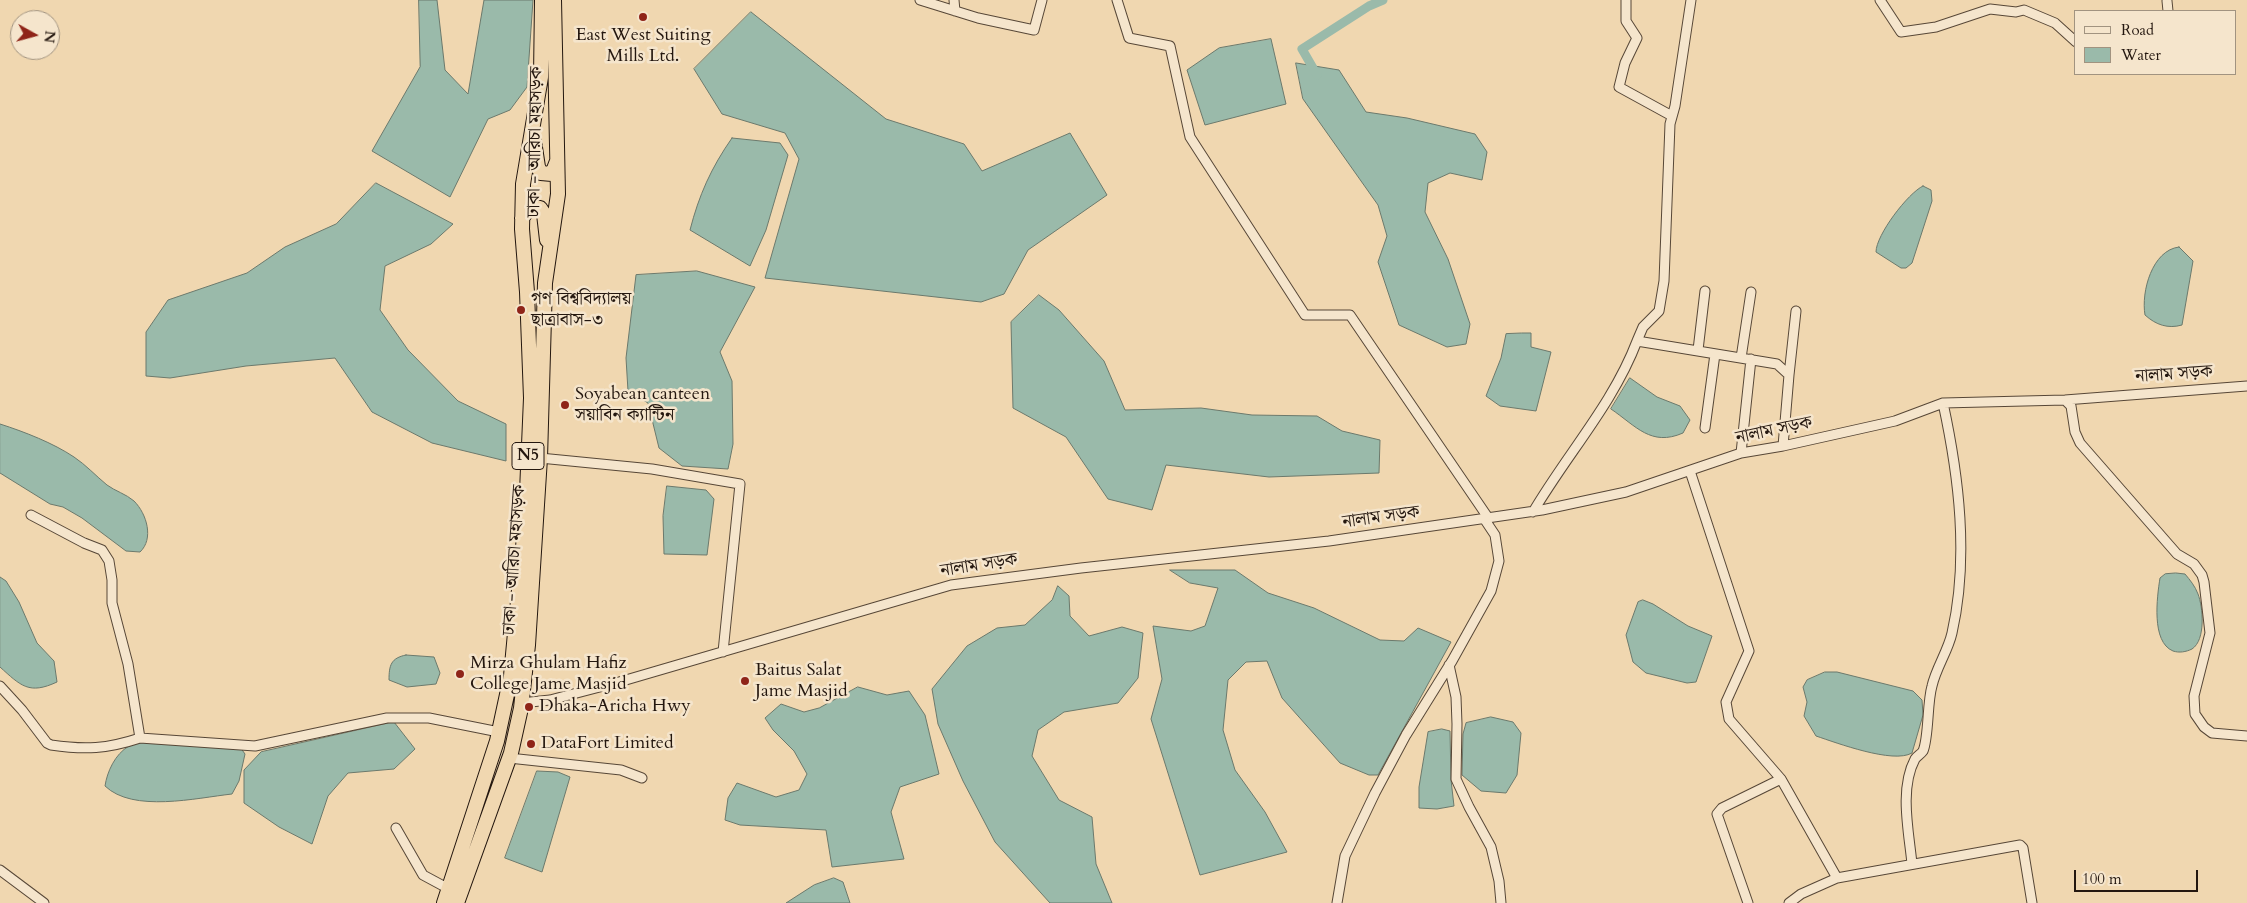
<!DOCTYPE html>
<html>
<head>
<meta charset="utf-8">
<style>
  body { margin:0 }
  #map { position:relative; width:2247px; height:903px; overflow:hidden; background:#f0d7b0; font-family:Cardo,serif }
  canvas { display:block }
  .legend { position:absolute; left:2074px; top:10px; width:162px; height:65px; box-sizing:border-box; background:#f5e5cc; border:1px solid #a19380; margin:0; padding:6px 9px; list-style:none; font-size:15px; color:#24170f }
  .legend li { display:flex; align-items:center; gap:10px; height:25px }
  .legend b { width:25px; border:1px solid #a19380 }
  .north { position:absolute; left:10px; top:10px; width:50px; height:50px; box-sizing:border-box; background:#f5e5cc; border:1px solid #a19380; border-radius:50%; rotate:97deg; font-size:14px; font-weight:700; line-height:20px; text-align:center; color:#24170f }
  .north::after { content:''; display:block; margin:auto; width:18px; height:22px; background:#8f2418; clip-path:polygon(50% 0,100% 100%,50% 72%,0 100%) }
  .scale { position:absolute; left:2074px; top:870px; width:124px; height:22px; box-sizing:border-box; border:2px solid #24170f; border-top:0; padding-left:6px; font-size:15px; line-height:18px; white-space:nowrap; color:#24170f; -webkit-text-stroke:4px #f5e5cc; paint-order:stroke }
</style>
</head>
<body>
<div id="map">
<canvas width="2247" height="903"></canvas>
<ul class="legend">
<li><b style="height:6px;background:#f5e5cc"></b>Road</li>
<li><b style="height:14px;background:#9abaaa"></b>Water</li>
</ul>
<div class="north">N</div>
<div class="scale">100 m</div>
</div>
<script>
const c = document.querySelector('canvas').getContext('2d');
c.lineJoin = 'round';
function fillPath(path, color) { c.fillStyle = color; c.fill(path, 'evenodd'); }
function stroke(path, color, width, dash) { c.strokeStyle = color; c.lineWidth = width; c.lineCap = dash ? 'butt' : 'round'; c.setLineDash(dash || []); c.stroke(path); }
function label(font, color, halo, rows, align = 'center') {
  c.font = font + ' Cardo,"Noto Serif Bengali",serif'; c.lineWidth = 5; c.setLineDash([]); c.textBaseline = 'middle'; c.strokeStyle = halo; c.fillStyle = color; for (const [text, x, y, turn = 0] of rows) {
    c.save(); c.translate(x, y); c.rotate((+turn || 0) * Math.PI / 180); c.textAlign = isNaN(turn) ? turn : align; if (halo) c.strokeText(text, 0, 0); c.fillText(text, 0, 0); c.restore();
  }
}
const water = new Path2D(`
  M419,0H437L445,70L468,94L484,0H533L527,87L510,110L488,119L450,197L372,151L420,67Z
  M751,12L886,119L964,144L982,171L1070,133L1107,195L1028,250L1004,294L981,302L765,278L799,159L785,133L722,114L694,69Z
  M1271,39L1286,104L1205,125L1187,70L1219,48Z
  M1296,63L1339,70L1366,112L1407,118L1475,134L1487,152L1482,180L1450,173L1428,183L1425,212L1448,259L1470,324L1466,344L1447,347L1399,325L1378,262L1387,236L1378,205L1303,99Z
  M732,138L780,143L788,155L766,230L750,266L690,230C699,195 711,168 732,138Z
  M376,183L453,224L431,244L385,266L380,310L408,350L458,401L506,424V461L432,443L372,412L335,358L246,366L170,378L146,376V332L168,300L247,273L285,247L336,224Z
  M1923,186L1931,190L1932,201L1912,263L1906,268H1901L1876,252C1876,235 1908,193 1923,186Z
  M2179,247L2193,261L2182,325C2168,329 2156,325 2145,315C2141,292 2152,250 2179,247Z
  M697,271L755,287L720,352L732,381L733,444L728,469L682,466L659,448L648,403L628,391L626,358L636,275Z
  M1039,295L1059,310L1104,361L1125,410L1201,408L1252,415L1317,416L1342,431L1380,440L1379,473L1269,477L1166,465L1152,510L1108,499L1066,437L1013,408L1011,322Z
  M1522,333H1531V347L1551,352L1536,411L1500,406L1486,396L1501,358L1506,334Z
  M1630,378L1657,397L1680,406L1690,420L1683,433C1651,447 1636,426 1611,409Z
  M0,424C25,432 53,443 74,457C86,465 96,476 107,485C115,491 126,494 134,501C147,514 154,539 140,552L126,551L82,518L63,507L50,504L0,473Z
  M667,486L706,490L714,499L707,555L664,554L663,516Z
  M1170,570H1235L1268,593L1314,608L1380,640L1404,641L1418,628L1451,642L1378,775H1369L1340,763L1282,698L1267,661L1246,662L1228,680L1223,730L1235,770L1265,812L1287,852L1200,875L1151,719L1162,679L1153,626L1191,631L1205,626L1218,588L1190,583Z
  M2176,573L2185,574C2190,580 2195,586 2198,594C2203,607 2206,640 2192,649C2186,652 2179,653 2173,651C2151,642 2157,597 2160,578L2165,574Z
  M0,577L6,581L19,602L37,643L54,661L57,682C29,695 21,686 0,667Z
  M1058,586L1069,596L1070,616L1089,636L1122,627L1143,633L1138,678L1118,703L1064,712L1038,730L1032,756L1059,800L1092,817L1096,864L1112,903H1050L995,842L963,781L938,724L932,689L967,646L997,628L1025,625L1052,600Z
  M1643,600L1653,604L1688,626L1712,636L1696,682L1687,683L1646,673L1633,662L1626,635L1638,602Z
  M406,655L434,657L440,673L436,684L407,687L389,680C389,665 391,658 406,655Z
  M1825,672H1837L1913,691L1922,700L1923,715L1912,753C1893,764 1837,743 1816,736L1804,716L1807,702L1803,687L1807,680Z
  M858,687L887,695L909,691L925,715L939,774L900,787L891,812L904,859L832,867L826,830L740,825L725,820L728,798L737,783L776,797L799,790L807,774L794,751L773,730L765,718L781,704L804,712L819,708Z
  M1491,717L1513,722L1521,733L1517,775L1506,793L1481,791L1462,775L1463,734L1466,723Z
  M394,722L415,749L394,769L348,773L328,796L312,844L279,827L244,803V770L261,752Z
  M1442,729L1450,731L1451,780L1454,806L1437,809L1419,808V787L1428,732Z
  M148,741L240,747L245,754L239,781L232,794C196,798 133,813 105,786C107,772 115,754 129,746C134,743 142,743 148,741Z
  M537,771L558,772L570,777L542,872L505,858Z
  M834,878L843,882L850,903H786L814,885Z`);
const canal = new Path2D(`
  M1317,75L1302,49L1369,6L1383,0`);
const minor = new Path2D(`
  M920,0L978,18L1034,30L1042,0
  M954,0L955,11
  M1117,0L1129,38L1170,46L1190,137L1305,315H1350L1489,519
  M1626,0V21L1637,38L1625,63L1619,87L1672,116
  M1880,0L1901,32L1936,27L1990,9L2016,12L2024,10L2055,23L2076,42
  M2167,1L2168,11
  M1637,341L1643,327L1659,311L1664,281L1670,124L1675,106L1691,0
  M1698,350L1705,291
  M1741,358L1751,292
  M1789,375L1796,311
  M2065,400L2071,406L2075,432L2080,443L2177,554L2194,564L2202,575L2204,582L2210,633L2194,696L2195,714L2204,727L2212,733L2247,736
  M1705,428L1715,354
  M1741,453L1751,359
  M540,458L652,469L740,484L723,652
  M1690,471L1749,651L1726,702L1729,719L1781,779L1837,878
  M1533,512C1567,454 1613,404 1637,341L1777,364L1789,375L1783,446
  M31,515L84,543L102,550L109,561L112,580V603L128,664L140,738L255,746L387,718H429L499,732
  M1449,665L1456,697L1457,724L1456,779L1469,807L1491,847L1499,881L1501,903
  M0,686L22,710L47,743L51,745C85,750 107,749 140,738
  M521,703L550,700L619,682L951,585L1081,568L1329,541L1542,510L1626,492L1741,453L1783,446L1895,421L1943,403L2065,400L2247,386
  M509,758L621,770L642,778
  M396,828L423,875L449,889
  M1912,864C1909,832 1899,789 1915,759C1917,756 1921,754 1923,751C1929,737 1927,703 1932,686C1936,668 1948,651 1952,633C1969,558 1959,477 1943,403
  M0,870L44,903
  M1337,903L1345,856L1375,793L1406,735L1452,661L1491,591L1499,561L1495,535L1485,520
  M1748,903L1717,814L1722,808L1781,779
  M1789,903L1801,894L1837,878L2020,845L2023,848L2032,903`);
const highway = new Path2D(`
  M534,141L538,167L541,173L552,174L557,161
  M522,218L530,207L540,208L544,214L547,240
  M444,903L497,741L511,676L526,515L531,398L527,292L522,229L523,184L541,77L542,0
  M457,903L511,753L521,708L528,645L540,458L545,283L558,194L554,0`);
const markers = [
  [643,17,5,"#8f2418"],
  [521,310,5,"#8f2418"],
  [565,405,5,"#8f2418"],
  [460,674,5,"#8f2418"],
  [745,681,5,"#8f2418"],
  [529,707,5,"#8f2418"],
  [531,744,5,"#8f2418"]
];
const shields = [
  [528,456,32]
];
const shieldNames = [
  ["N5",528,456]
];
const poiNames = [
  ["East West Suiting",643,36,"center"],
  ["Mills Ltd.",643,57,"center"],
  ["গণ বিশ্ববিদ্যালয়",531,300],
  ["ছাত্রাবাস-৩",531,321],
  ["Soyabean canteen",575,395],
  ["সয়াবিন ক্যান্টিন",575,416],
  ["Mirza Ghulam Hafiz",470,664],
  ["College Jame Masjid",470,685],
  ["Baitus Salat",755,671],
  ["Jame Masjid",755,692],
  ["Dhaka-Aricha Hwy",539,707],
  ["DataFort Limited",541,744]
];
const streetNames = [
  ["ঢাকা - আরিচা মহাসড়ক",536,142,-89],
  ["নালাম সড়ক",2174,375,-4],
  ["নালাম সড়ক",1774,431,-12],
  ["নালাম সড়ক",1381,518,-8],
  ["ঢাকা - আরিচা মহাসড়ক",515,560,-86],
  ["নালাম সড়ক",979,566,-9]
];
fillPath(water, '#9abaaa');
stroke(water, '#6b796c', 1);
stroke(canal, '#9abaaa', 9);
stroke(minor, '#574737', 11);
stroke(highway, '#24170f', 16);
stroke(minor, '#f5e5cc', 9);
stroke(highway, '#f0d7b0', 14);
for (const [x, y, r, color] of markers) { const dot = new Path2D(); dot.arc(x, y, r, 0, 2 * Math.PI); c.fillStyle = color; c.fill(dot); stroke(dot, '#f5e5cc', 2); }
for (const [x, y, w] of shields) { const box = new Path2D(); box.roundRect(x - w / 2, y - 13.5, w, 27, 4); c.fillStyle = '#f5e5cc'; c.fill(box); stroke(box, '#24170f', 1); }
label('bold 16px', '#24170f', null, shieldNames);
label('18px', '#24170f', '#f5e5cc', poiNames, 'left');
label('18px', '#24170f', '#f5e5cc', streetNames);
</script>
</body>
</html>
